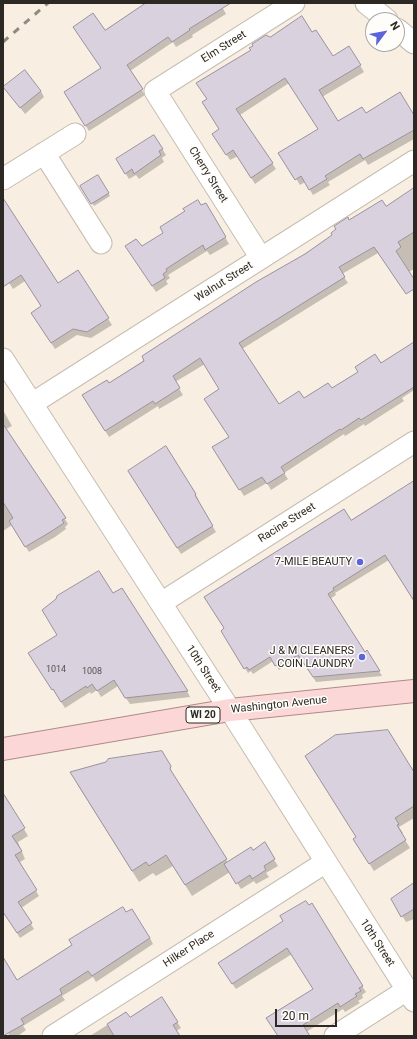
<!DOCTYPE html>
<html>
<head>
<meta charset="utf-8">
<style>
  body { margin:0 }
  #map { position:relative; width:417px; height:1039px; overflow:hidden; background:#f8eee1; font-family:Roboto,sans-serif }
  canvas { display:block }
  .frame { position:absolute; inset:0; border:4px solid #2c2823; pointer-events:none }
  .north { position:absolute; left:365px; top:12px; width:40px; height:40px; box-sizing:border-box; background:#fffdfa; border:1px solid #aba8a4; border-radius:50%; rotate:58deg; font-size:11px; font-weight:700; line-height:16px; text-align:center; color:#2c2823 }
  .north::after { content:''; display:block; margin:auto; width:14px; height:18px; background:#5c64dc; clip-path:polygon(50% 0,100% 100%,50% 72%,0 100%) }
  .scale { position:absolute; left:275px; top:1009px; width:62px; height:18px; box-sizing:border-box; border:2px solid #2c2823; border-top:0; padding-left:5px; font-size:12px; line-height:14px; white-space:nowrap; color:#2c2823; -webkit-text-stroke:3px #fffdfa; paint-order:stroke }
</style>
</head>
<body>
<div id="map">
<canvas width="417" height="1039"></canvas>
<div class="frame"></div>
<div class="north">N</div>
<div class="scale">20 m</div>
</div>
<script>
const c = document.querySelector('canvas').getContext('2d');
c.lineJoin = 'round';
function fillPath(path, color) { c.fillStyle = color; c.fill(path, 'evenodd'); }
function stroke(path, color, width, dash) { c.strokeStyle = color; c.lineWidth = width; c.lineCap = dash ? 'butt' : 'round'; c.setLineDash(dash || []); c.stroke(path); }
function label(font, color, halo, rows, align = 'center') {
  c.font = font + ' Roboto,sans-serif'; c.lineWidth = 3; c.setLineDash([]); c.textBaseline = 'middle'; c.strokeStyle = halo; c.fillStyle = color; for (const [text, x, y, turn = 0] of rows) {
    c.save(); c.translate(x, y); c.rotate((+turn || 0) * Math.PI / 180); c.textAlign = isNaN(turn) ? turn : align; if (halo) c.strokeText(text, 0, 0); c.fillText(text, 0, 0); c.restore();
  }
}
const shadow = new Path2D(`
  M157,3H220L226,14L192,35L193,37L176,47L173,42L130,71L145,95L89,131L69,99L102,69L105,32Z
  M312,34L333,57L349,47L364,72L322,97L337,123L365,114L414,117V139L368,165L365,160L328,182L330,185L313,195L305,182L300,185L280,153L319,130L289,83L240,115L276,169L255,184L238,156L230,160L217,140L220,129L208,100L252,50L270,38Z
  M5,88L41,91L44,97L25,114Z
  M154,136L166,155L162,158L164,162L139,179L136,175L129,179L117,160Z
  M98,177L110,196L94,206L82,187Z
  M414,190V269L396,279L378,253L342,274L348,283L242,349L279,405L304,400L332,390L381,364L414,343V390L402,398L404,401L365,426L364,424L345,436L344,434L284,473L288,479L271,490L267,483L244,496L217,454L230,437L220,389L205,364L175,382L183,395L159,409L158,406L109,437L87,402L108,384L333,235L349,222L386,207Z
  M3,204L58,285L78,272L112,325L91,338L77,335L55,349L36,320L42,307L25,281L13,289L3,273Z
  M206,204L229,244L210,255L207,251L168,275L170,278L166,281L168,284L156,292L130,252L142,248L164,233Z
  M3,410L12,426L6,429L68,524L65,527L66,529L55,537L29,552L12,525L3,531Z
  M165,448L196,495L199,501L198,502L216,532L181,554L133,477Z
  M414,482V600L389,560L335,593L336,595L330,599L364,653L367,652L382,676L316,682L302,659L293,665L291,662L279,670L273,661L253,674L251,671L248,673L222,631L351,522Z
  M113,595L187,691L190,697L130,704L118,686L101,697L97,690L91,694L90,692L65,708L33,659L59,635Z
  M170,767L176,781L228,863L264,844L278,866L266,873L269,877L256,884L254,881L241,889L230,872L192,896L173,866L156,876L153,873L139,882L77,784Z
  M414,774V818L399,827L403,833L401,834L410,848L374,871L359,847Z
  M3,793L28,836L18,842L25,859L7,870L3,863Z
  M25,873L39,896L21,908L34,929L20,938L3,910V888Z
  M414,885V919L406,922L392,899Z
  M284,922L362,986L366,992L362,995L363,998L358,1001L360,1003L345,1012L343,1009L306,1032L309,1036H279L314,989L292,954L236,989L222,969Z
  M150,938L153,944L96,982L93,977L62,996L65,1000L23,1026L26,1030L18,1036H10L3,1026V984L17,982L73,945Z
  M126,1013L130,1019L177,1022L181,1028L176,1031L179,1036H90Z`);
const building = new Path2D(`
  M146,3H231L189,29L190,30L172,42L168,37L127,65L143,89L85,126L64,92L101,68L73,27L93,13L105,30Z
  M302,16L312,32L316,30L333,56L349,46L361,65L319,90L338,121L362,107L366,113L400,92L414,115V130L363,159L360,154L325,176L327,179L309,190L301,176L295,180L278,153L318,129L285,78L236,109L273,163L251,178L233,150L226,155L212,134L219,129L202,102L207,99L196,83L251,50L249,48L253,46L252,44L266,35L270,37Z
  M25,70L41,91L20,108L3,87Z
  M154,135L163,149L159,151L161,155L134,174L132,169L125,174L116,159Z
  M98,175L109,193L91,204L80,186Z
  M414,188V232L398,242L401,247L396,251L414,279V289L406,294L374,247L339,267L345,277L239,343L279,404L299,391L304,398L328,383L332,388L358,372L355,367L375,354L381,363L414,342V387L361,420L359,418L341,430L340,429L281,467L285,473L267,484L262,477L239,490L212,447L229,437L204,399L219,389L200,358L173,376L180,388L155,404L153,401L105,431L82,395L107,380L109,383L144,361L142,356L256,282L305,254L332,235L331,233L336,229L334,226L348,217L349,220L382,200L386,206Z
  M3,198L58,283L78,270L109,318L87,332L73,329L51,343L31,313L41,306L21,275L3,287Z
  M198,200L201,205L206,203L226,237L205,250L203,245L166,269L167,271L163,274L165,278L152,286L125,246L136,239L142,246L163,233L160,227L185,211L183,209Z
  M3,424L66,518L62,520L64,523L52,531L25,547L9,521L13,518L3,502Z
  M166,446L196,494L195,495L213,526L177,548L128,471Z
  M414,481V601L385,555L333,588L334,590L328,594L365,652L367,650L380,671L313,677L298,655L289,660L287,658L275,666L270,657L249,670L247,667L244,669L221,631L224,628L204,597L344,509L351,520Z
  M99,571L113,593L122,588L188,691L125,698L114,680L97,691L92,684L87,688L86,686L61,702L53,689L52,690L28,653L57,635L42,610L56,599L57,596Z
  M388,730L414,772V806L395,818L399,824L397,825L406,840L369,864L353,839L356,837L305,756L335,735Z
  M162,751L171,766L170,769L227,859L185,885L166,855L149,866L146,862L132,871L70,772L106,762L108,759Z
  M3,793L25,828L12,836L22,851L15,855L37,890L18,902L32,923L17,933L3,912Z
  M265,842L275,859L264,866L266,870L252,879L250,875L236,884L224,864L251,847L253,850Z
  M414,883V909L401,917L391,899Z
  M306,901L309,905L312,903L363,986L359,988L361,991L355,994L357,996L340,1007L338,1003L303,1025L310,1036H278L266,1018L313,989L287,948L232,984L218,963L283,921L280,916Z
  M123,907L126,912L132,909L150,938L92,976L88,971L60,989L62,994L21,1019L24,1024L3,1036V957L17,980L72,945L69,940Z
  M162,997L178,1022L173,1025L180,1036H114L107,1024L126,1012L130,1017Z`);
const minor = new Path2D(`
  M366,3L387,20
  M397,29L414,43
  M44,153L101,243
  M3,179L75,134
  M261,258L155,91L294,3
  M3,359L230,710L414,1001
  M33,403L414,161
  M161,603L414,442
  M53,1036L326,862
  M335,1036L407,990`);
const primary = new Path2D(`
  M3,749L230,710L414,691`);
const rail = new Path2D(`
  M3,42L48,3`);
const markers = [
  [360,562,4,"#5c64dc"],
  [362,657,4,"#5c64dc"]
];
const numberNames = [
  ["1014",56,670],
  ["1008",92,672]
];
const shields = [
  [203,715,34]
];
const shieldNames = [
  ["WI 20",203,715]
];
const streetNames = [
  ["Elm Street",224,47,-32],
  ["Cherry Street",208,175,58],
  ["Walnut Street",224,282,-32],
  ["Racine Street",287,523,-32],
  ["10th Street",203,669,57],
  ["Washington Avenue",279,705,-6],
  ["10th Street",377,943,57],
  ["Hilker Place",189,949,-33]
];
const poiNames = [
  ["7-MILE BEAUTY",352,562],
  ["J & M CLEANERS",354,651],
  ["COIN LAUNDRY",354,664]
];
fillPath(shadow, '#0003');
fillPath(building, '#dad1df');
stroke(building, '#99929e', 1);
stroke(minor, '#c6bdb1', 23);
stroke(primary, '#b18a87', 24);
stroke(minor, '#fff', 21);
stroke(primary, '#fbd8d7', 22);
stroke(rail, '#908a81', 3, [7, 7]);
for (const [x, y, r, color] of markers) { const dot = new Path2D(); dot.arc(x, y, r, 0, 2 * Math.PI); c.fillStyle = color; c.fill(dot); stroke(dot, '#fffdfa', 1.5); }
label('9px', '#585252', null, numberNames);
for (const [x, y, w] of shields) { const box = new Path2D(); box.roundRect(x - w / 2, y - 8, w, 16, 3); c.fillStyle = '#fffdfa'; c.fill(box); stroke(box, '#2c2823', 1); }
label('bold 10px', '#2c2823', null, shieldNames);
label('11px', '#2c2823', '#fffdfa', streetNames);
label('11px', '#2c2823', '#fffdfa', poiNames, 'right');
</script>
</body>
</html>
